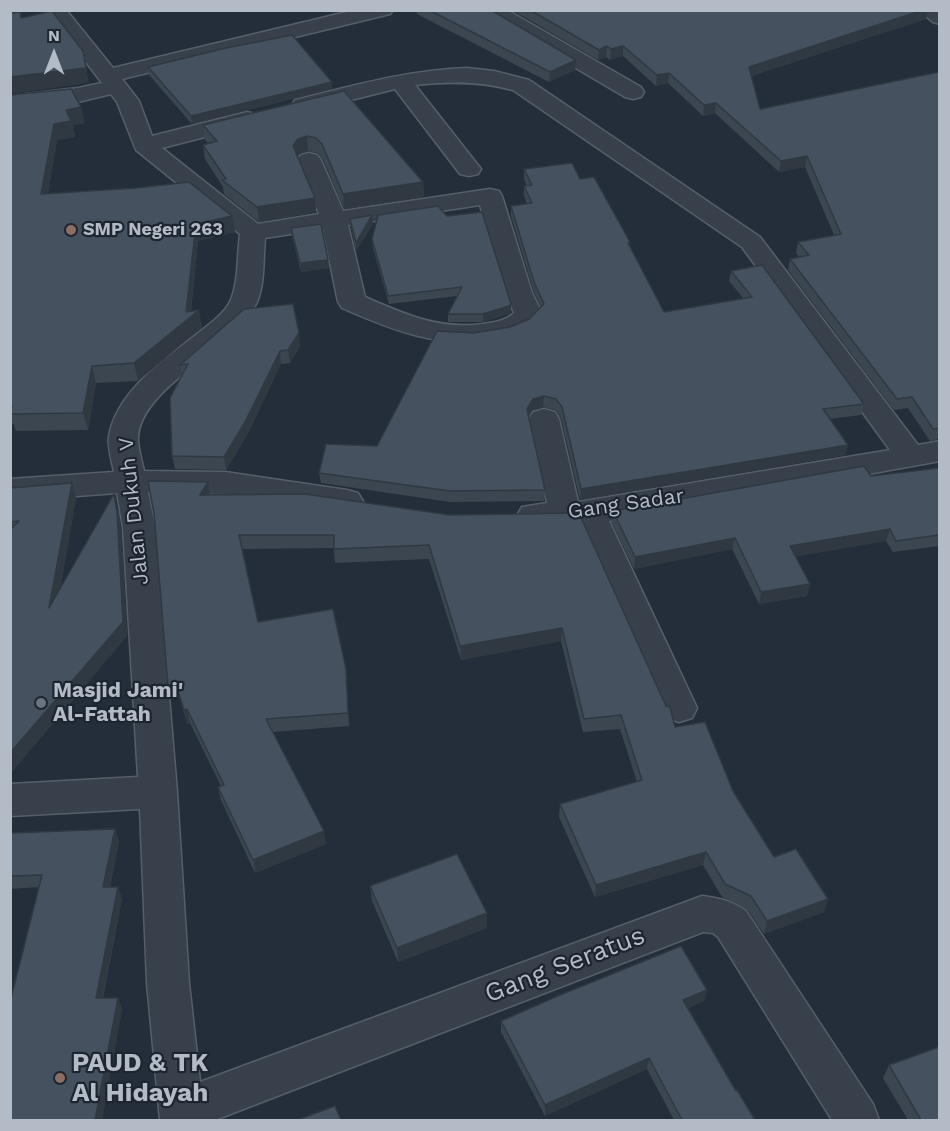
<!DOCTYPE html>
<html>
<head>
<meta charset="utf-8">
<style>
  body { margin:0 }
  #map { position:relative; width:950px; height:1131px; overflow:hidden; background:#242e3a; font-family:"Work Sans",sans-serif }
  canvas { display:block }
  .frame { position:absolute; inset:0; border:12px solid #b3bbc6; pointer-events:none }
  .north { position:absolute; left:24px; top:24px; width:60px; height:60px; -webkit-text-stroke:4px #1d2530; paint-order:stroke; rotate:0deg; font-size:16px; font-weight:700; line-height:24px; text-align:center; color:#b3bbc6 }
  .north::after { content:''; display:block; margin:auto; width:21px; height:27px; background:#b3bbc6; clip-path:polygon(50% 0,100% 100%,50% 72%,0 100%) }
</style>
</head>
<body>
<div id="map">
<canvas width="950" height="1131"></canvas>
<div class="frame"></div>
<div class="north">N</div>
</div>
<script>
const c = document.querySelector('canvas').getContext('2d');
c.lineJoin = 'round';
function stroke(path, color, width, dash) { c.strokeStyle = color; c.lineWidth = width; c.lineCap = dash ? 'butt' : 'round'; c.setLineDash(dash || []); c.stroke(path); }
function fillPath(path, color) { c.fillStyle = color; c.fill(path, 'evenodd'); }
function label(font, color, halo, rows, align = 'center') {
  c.font = font + ' "Work Sans",sans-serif'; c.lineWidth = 4.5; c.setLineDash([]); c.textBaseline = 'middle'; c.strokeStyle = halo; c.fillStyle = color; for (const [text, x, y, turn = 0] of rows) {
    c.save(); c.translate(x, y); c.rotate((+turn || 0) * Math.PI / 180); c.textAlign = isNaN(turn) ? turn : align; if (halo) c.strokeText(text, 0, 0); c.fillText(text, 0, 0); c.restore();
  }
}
const street = new Path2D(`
  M355,10H393L390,14L122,79L139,101L152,136L247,112L255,114L259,119L255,124L162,148L258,224L319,214L297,160L301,155L309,153L317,155L321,160L343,211L490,189L499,191L502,196L532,293L542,313C529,331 516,335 495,339C439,349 392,330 342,308L338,302L323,229L265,238C263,258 265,283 257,302C236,348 138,388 138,439C138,449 142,461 144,471L225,472L347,490L358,493L363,501L358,509L347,512L225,494L148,492L155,527L177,792L189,983L200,1082L702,896C719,898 732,901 746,911L873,1104L879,1120H832L718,937L713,933L703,932L215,1120H160L147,983L140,809L10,816V784L138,777L123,527L117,493L10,501V479L114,472C112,461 107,446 109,436C117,391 164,360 197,334C208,325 223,315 230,302C239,282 237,256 240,234L136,150L117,102L111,94L78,102L10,110V96L78,88L102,83L50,15L53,11H67L113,68ZM480,205L506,293L514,313C505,321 495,322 483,324C439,330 404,314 365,297L348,225Z
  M481,10H507L641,87L644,92L641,97L633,99L625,97L484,14Z
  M919,10H940V24L933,22Z
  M467,68L494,71L529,80L760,237L918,445L940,441V461L609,521L697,708L692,718L679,722L666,718L579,524L533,526L522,523L517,515L522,507L547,503L529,419L533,412L544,409L555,412L559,419L578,502L890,450L742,247L513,90C480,81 449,81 415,85L481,169L478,174L469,176L460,174L395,89L303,112L295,110L292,105L295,100C352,86 408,70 467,68Z`);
const wall = new Path2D(`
  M416,10H491L575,70L549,82L417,14Z
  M512,10H928L926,19L751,76L760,109L939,72V439L930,441L908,408L894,410L788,270L790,259L799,257L796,253L798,242L834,235L805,167L779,172L715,113L703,116L668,83L656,86L623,56L610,60L606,57L598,60Z
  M148,67L332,82V89L192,124L149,75Z
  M344,91L423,182L424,197L344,209L323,159L318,153L308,151L299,154L298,156L315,198L316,212L259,222L224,194L223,187L205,159L203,145L208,143L205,140L203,125Z
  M10,95L85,123L73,125L75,137L57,140L48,193L232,216L235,232L198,241L191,311L202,327L138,381L96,383L88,430L16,431L14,424L10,425Z
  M524,169L580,179L630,246L664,312L743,298L729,281L731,271L864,404L861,415L829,419L848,445L845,455L580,500L561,418L556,410L543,407L532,410L529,416L545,490L544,501L450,502L321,483L319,473L377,446L474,333L510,327L529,319L541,307L534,292L511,216V206L527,204L524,196V186H527L524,179Z
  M447,216L511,304V312L509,314L483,322H448V314L457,296L389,304L373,248L372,239Z
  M350,219L373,224L356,251L351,227Z
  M291,228L328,260L329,268L301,272L292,236Z
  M300,346L290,363L281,364L247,435L226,470L175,469L172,456L182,376L180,365Z
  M939,468V546L893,552L886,541L795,556L810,584L807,596L759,604L732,549L634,569L612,523L613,511Z
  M72,483L76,498L60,590L118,509L121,527L127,636L10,774V488Z
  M210,495L450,515L675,727L733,791L774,857L828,899L824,912L764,934L747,909L722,897L703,865L595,897L559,817L560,804L637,782L620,729L583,732L561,641L461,660L429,559L335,563L334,548L242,549L258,622L346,669L349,726L273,732L326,844L255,873L221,800L218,787L221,786L190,723L187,724L180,698L172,699Z
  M10,833L119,841L110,887H118L122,899L103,998H118L122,1009L102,1120L39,887L10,889Z
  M370,886L487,913V928L398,962L372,901Z
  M707,990L704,1001L688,1008L736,1091L755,1120H674L647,1069L545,1116L501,1032V1021Z
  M889,1065L939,1120H908L883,1078Z`);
const shadedWall = new Path2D(`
  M10,10H21V11L10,13Z
  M923,10H928L926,19L747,77L749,67Z
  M607,46L606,57L598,60L599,50Z
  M623,46V56L610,60L611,49Z
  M83,51L89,83L10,94V77Z
  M576,60L575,70L549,82L550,72Z
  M669,73L668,83L656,86L657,75Z
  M332,82V89L192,124L191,116Z
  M716,103L715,113L703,116L704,105Z
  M81,107L85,123L73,125L75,137L57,140L45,210L41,194L54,124L66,110Z
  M307,136L308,151L299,154L295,161L293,146L298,139Z
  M807,156L805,167L779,172L781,161Z
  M423,182L424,197L344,209L343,194Z
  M315,198L316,212L259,222L257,207Z
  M372,215L373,224L356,251V243Z
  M232,216L235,232L198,241L190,318L199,310L202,327L138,381L134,363L186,312L196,224Z
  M328,260L329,268L301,272L300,263Z
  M511,304V312L509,314L483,322V314Z
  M299,333L300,346L290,363L288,350Z
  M280,351L281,364L247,435L226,470L224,457Z
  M92,366L96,383L88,430L83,413Z
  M544,396L543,407L532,410L527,419V409L533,399Z
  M848,445L845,455L580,500L581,489Z
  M208,482L210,496L200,495Z
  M72,483L76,498L54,623L49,608Z
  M114,494L121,527L127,636L10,774V753Z
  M890,529L886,541L788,558L790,546Z
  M735,538L732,549L634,569L635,557Z
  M810,584L807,596L759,604L761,592Z
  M562,628L561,641L461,660L460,646Z
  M176,684L180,698L172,699L168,686Z
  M187,709L190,723L187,724L184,710Z
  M115,829L119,841L107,899L103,887Z
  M324,831L326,844L255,873L253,860Z
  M706,852L703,865L595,897L596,885Z
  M118,887L122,899L100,1009L96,998Z
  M828,899L824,912L764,934L767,921Z
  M487,913V928L398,962L397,948Z
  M707,990L704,1001L681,1011L683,1000Z
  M118,998L122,1009L102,1120H95Z
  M649,1058L647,1069L545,1116V1105Z`);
const building = new Path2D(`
  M429,10H491L576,60L550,72Z
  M530,10H923L749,67L760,109L939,72V428L933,429L912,397L897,399L790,259L809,255L798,242L841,234L807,156L781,161L716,103L704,105L669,73L657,75L623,46L611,49L607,46L599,50Z
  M52,11L83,51L86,68L10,77V13L20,12L21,18Z
  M292,35L332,82L191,116L148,67L226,48Z
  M71,89L81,107L66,110L71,121L54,124L41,194L136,188L189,182L232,216L196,224L186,312L199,310L134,363L92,366L83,413L10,414L12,407H10V95Z
  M344,91L423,182L343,194L322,144L316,138L307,136L298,139L293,146L315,198L257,207L222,180L226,179L203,145L217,141L203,125Z
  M572,163L580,179L594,177L630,242L628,243L664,312L752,297L731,271L762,265L864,404L823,409L848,445L581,489L562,407L556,399L544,396L533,399L527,409L545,490L450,491L319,473L326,444L377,446L437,331L474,333L510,327L529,319L544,304L534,282L511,206L532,203L524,186L532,185L524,169Z
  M438,206L447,216L482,212L511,304L509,306L483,314H448L462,287L388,296L372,239L378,215Z
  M372,215L356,243L350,219Z
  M321,224L328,260L300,263L291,228Z
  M293,304L299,333L288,350L280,351L245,422L224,457L172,456L170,398L188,364L180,365L244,309Z
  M864,466L871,476L939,468V535L896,541L890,529L790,546L810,584L761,592L735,538L635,557L613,511Z
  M148,481L208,482L200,495L305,494L450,515L579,513L661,695L666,706L670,707L675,727L705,722L733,791L774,857L796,849L828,899L767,921L751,896L725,884L706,852L596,885L560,804L642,780L621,715L584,719L562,628L460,646L429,545L334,549V535H239L258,622L333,609L346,669L348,713L266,719L324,831L253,860L218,787L224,785L187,709L184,710L176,684L168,686L154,513Z
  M72,483L49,608L114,494L117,512L123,622L10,753V530L19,521L10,522V488Z
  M115,829L103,887H118L96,998H118L95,1120H10V1002L42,875L10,876V833Z
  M457,854L487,913L397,948L370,886Z
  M681,946L707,990L683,1000L736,1091L737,1090L755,1120H682L649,1058L545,1105L501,1021L560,995Z
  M939,1047V1120H921L889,1065Z
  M335,1106L341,1120H297Z`);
const markers = [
  [71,230,6,"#8d6e63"],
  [41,703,6,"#6b7280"],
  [60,1078,6,"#8d6e63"]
];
const farPoinames = [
  ["SMP Negeri 263",83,230]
];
const streetNames = [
  ["Gang Sadar",626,504,-8],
  ["Jalan Dukuh V",134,511,-96]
];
const poiNames = [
  ["Masjid Jami'",53,691],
  ["Al-Fattah",53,715]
];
const nearStreetnames = [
  ["Gang Seratus",565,965,-21]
];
const nearPoinames = [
  ["PAUD & TK",72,1063],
  ["Al Hidayah",72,1093]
];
stroke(street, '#565e69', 3);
fillPath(street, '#37404b');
fillPath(wall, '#3b4651');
fillPath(shadedWall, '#303942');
fillPath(building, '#45515e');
stroke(building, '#303942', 1.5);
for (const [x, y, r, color] of markers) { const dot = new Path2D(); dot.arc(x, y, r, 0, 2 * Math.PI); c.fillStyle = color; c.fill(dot); stroke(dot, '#1d2530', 2); }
label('bold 18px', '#b3bbc6', '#1d2530', farPoinames, 'left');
label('21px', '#b3bbc6', '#1d2530', streetNames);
label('bold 21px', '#b3bbc6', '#1d2530', poiNames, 'left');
label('26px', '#b3bbc6', '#1d2530', nearStreetnames);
label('bold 26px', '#b3bbc6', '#1d2530', nearPoinames, 'left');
</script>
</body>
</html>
